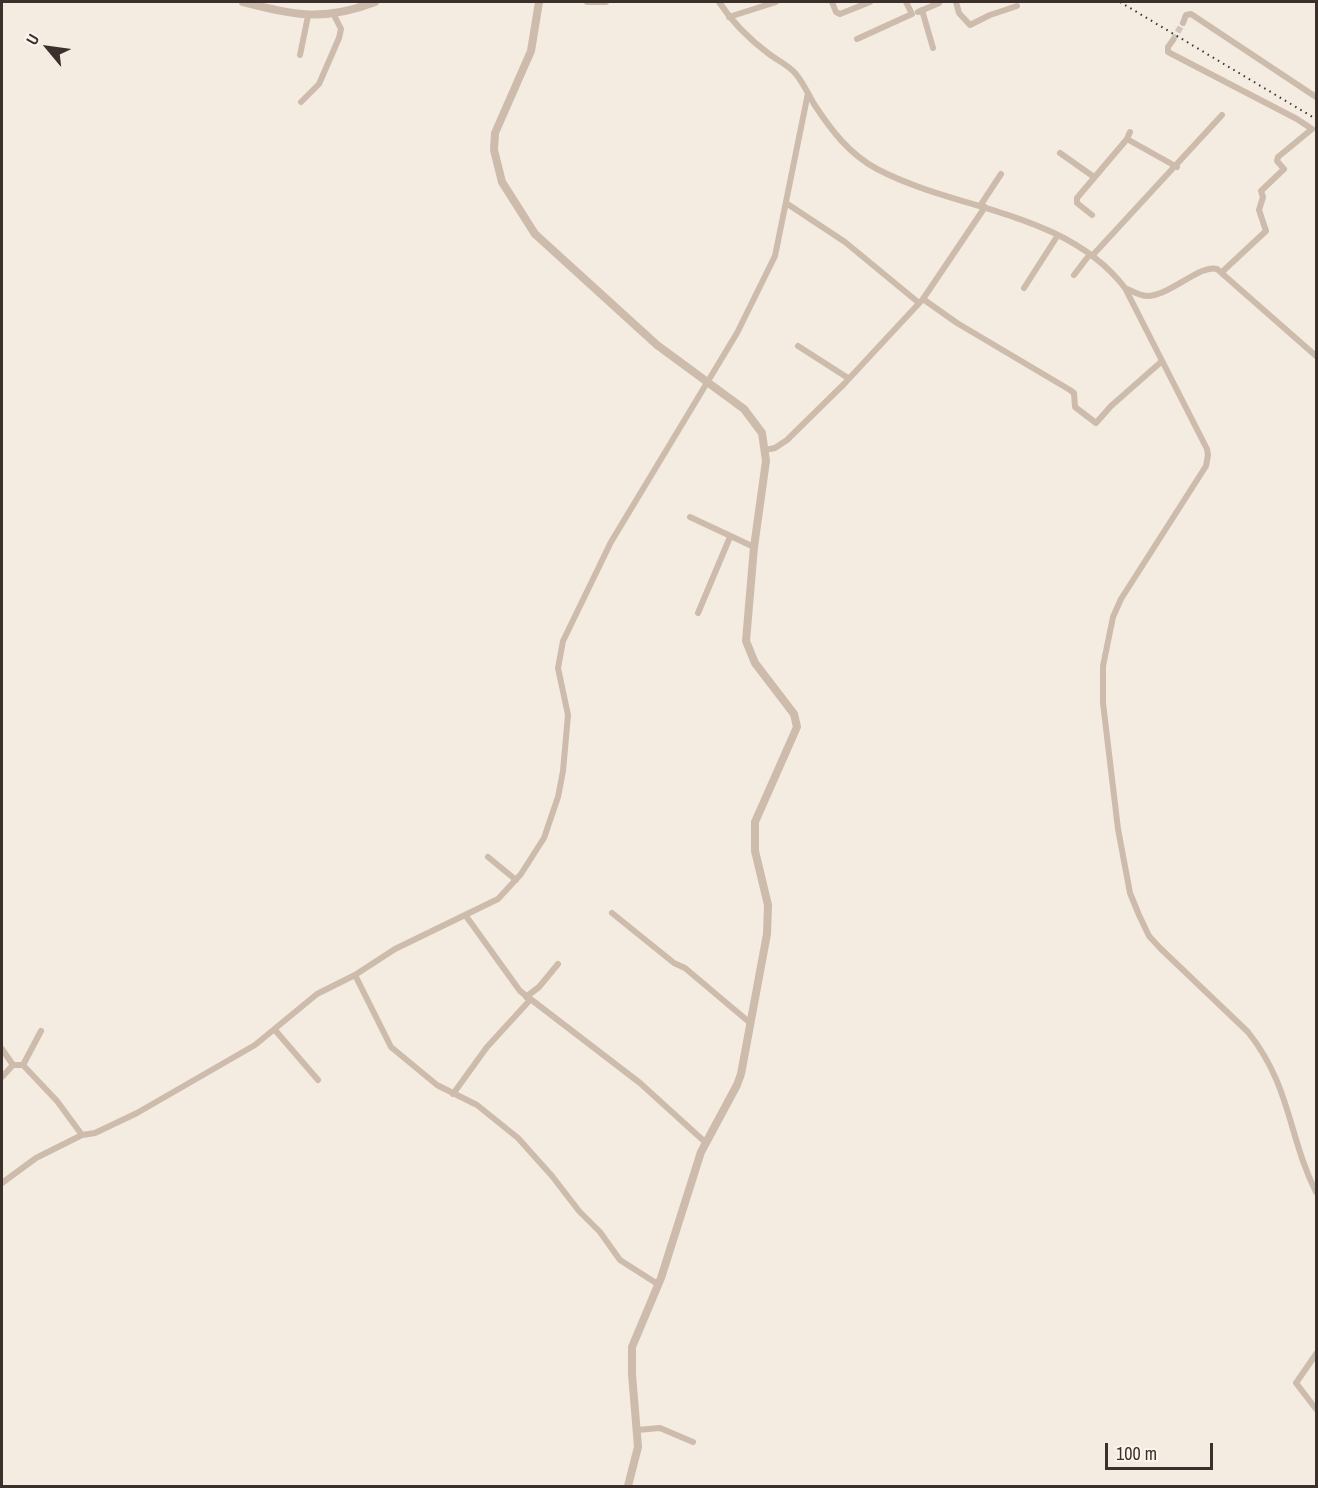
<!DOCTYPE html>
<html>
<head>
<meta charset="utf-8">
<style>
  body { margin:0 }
  #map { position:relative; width:1318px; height:1488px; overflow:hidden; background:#f4ebe1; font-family:"Archivo Narrow",sans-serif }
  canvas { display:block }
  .frame { position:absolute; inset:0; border:3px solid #3b302b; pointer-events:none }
  .north { position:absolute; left:18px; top:18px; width:60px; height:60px; -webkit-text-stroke:4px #fbf5ee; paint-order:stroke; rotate:299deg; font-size:16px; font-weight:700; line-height:24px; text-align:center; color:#3b302b }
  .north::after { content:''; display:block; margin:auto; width:21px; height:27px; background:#3b302b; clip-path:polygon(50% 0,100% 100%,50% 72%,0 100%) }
  .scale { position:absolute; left:1105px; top:1443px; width:108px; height:27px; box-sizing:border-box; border:3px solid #3b302b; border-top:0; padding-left:8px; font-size:18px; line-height:21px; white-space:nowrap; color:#3b302b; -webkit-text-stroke:4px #fbf5ee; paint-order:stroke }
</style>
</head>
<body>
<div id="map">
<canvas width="1318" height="1488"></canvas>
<div class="frame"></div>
<div class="north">U</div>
<div class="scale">100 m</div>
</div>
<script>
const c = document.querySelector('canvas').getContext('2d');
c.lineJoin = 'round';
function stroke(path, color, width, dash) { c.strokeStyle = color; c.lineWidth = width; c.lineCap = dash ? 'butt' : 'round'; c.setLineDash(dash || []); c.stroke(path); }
const minorTunnel = new Path2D(`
  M1173,40L1183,23`);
const minor = new Path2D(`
  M587,2H606
  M719,2C732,22 749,39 769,54C777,60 788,65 795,73C803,82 808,94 814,104C831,130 849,154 877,169C957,211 1066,211 1125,288L1207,449L1208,455L1206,466L1121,599L1113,617L1103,666V703L1118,829L1130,893L1139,915L1149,936L1160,948L1248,1032C1291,1086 1288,1136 1316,1192
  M832,2L836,12L840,14L870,2
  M956,2L959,13L970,25L990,15L1017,6
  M922,10L933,48
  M918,12L939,3
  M729,17L776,2
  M1183,23L1186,15L1191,14L1316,97
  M857,39L912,14L906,2
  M1173,40L1168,47V52L1297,119L1312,129L1278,157L1277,161L1284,169L1261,191L1263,197L1259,210L1266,231L1222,272
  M300,55L308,16
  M301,102L319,84L339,38L341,29L334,15
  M1130,132L1127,139L1177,167
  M1060,153L1094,177
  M786,203L845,242L919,303
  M980,206L1001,174
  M1092,215L1077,203V198L1127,139
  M1092,256L1222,115
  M1074,275L1090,254
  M1024,288L1058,235
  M1125,288C1132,291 1140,296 1147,296C1170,296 1200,264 1217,269L1316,356
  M923,299L985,207
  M798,346L848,378
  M765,450L775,448L787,440L844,384L923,299L957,323L1070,390L1074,393L1075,407L1096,423L1111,406L1161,362
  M690,517L754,547
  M698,613L730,537
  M488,857L516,880
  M612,913L674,963L685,968L749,1022
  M466,916L520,991L640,1083L705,1142
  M355,975L391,1047L437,1085L477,1105L518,1138L552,1176L579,1211L600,1232L620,1260L656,1283
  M526,997L539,987L558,964
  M275,1030L318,1080
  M2,1049L13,1065
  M23,1065L41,1031
  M2,1077L13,1065H23L57,1101L82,1135
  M453,1094L487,1047L530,1000
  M2,1183L36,1158L82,1135L95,1133L137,1113L255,1045L317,994L355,975L395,949L498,899L521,874L544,838L558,797L563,771L568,715L558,668L563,641L611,542L737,333L775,256L808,93
  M1316,1354L1296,1383L1316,1409
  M637,1430L660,1428L693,1442`);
const tertiary = new Path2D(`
  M243,2C295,15 323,22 375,2
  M539,2L531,51L495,133L494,150L502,182L535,234L657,345L744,409L762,433L766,461L754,547L746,641L755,663L794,714L797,727L755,822V851L768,905L767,934L741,1074L737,1085L701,1152L661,1278L632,1347V1374L638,1447L628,1486`);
const rail = new Path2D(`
  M1120,2L1316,119`);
stroke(minorTunnel, '#cfc6bd', 6, [6, 3]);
stroke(minor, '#cdbbac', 6);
stroke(tertiary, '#cdbbac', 8);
stroke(rail, '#3b302b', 2, [1.5, 4.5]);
</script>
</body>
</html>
